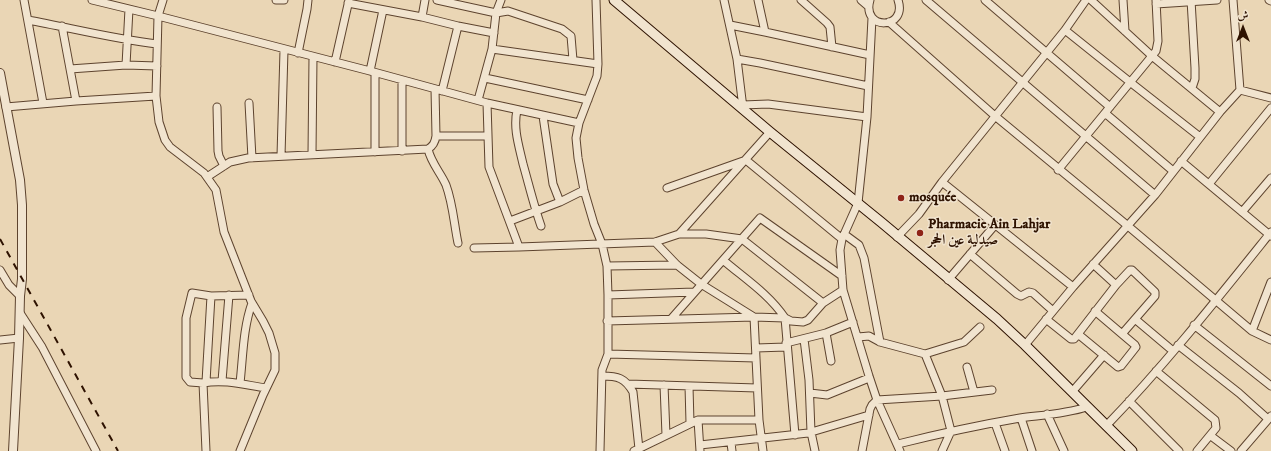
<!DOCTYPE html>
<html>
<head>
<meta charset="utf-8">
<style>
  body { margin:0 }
  #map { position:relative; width:1271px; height:451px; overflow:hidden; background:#ead6b5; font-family:"IM FELL DW Pica",Amiri,serif }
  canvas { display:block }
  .north { position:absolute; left:1223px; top:8px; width:40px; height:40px; -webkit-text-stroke:3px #f1e4cf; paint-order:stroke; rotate:0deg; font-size:11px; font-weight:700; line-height:16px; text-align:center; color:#2e1201 }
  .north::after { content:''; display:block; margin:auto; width:14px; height:18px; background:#2e1201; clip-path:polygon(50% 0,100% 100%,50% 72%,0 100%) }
</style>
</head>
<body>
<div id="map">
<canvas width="1271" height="451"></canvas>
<div class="north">ش</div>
</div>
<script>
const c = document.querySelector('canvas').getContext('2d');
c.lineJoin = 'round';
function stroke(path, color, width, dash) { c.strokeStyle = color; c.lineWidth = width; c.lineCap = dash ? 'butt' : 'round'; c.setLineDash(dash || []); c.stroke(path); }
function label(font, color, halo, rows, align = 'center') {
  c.font = font + ' "IM FELL DW Pica",Amiri,serif'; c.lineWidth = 3; c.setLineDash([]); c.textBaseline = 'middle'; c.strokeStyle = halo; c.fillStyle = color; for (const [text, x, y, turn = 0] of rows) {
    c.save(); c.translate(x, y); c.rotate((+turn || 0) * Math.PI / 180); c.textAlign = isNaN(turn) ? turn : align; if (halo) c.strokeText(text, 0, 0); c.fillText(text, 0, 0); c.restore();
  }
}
const minor = new Path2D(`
  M24,0L43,103
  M92,0L158,16L370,71L487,103L579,123
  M163,0L158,16L156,96L159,122L165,140L170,147L204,173L216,190L224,232L251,301L263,321L269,333L275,353V370L263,395L240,451
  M276,0H284
  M437,0L496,13L508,11L562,29L571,36L573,60
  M596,0L598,64L597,76L579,123L576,138L578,158L584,190L594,224L602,244L607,266L608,295V354L602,370L600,451
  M724,0L737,59L743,108
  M758,0L765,32
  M801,0L827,23L830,27L832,47
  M861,0L868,6
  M870,0C861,31 908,30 898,0
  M926,0L1155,195
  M985,0L1110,107
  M1091,0L1152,56L1220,112
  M1123,0L1125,31
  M1191,0L1195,68V79L1192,88
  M1269,0L1271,1
  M348,3L422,17L458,26L494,33
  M1156,4L1217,0
  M422,17L425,0
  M872,18L867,117L858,203L842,239L840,250L843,290L869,376L877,400L900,451
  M28,20C71,28 114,39 157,44
  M889,22L995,116L1128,226L1252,331L1271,340
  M730,25L765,32L870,55
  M62,26L76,101
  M1065,30L1130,82L1200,137
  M492,49L598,64
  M298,53L307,9L308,0
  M737,59L760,63L868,86
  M335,62L349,0
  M126,65L129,9
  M70,69L126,65L157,66
  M370,71L383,10
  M485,78L588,100
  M402,80V151
  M1240,90L1271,98
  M442,91L458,26
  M478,100L492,49L496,13L501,0
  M249,103L252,158
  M487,103L489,167L519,247
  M743,105L768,104L867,117
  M6,107L76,101L156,96
  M217,107L218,151L219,156L224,166
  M517,110C513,129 519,146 523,164C529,185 534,206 541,226
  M1105,113L1173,171
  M543,116L553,184L560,202
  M436,136H488
  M428,149C431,163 441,173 446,185C453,204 454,224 458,243
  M375,152V73
  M312,154L313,57
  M281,156L284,50
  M1181,161L1271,236
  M1058,170L1156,51L1158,41L1156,0
  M207,177L230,162L248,158L428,149C433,146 435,143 436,136L435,89
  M942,182L1073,287
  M1209,184L1271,108
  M667,188L746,160L842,239
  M1242,212L1271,178
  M510,221L560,202L584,190
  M679,234L770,132
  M844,234L859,245L864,258L880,342
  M897,237L919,214L942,182L1065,30L1086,0
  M655,242L677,265L701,284L754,317L759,420L763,451
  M474,248L519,247L655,242L679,234H706L742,239L823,303
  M970,254L1017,294L1021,296L1029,292L1033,293L1053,311
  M723,260C744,278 769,294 785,318L795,435
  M607,266L677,265
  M0,270L9,285L20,296
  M948,280L995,225
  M608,295L694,292
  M1095,311L1122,334L1155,296V292L1132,270H1130L1116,285
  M20,313L42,347L96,451
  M671,319L760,218L842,276
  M1046,319L1071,339H1074L1116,285L1093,264
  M1135,319L1173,351
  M607,321L754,317L785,318L791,321L803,322L808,320L823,303L843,290
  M1194,325L1271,386
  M1252,331L1271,282
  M826,333L831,361
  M1078,334L1118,367L1121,366L1136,347L1135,345L1122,334
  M858,337L869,336L880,342L925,354L942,396L951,431L942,451
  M804,339L809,380L811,432L815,451
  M0,340L19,338
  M786,343L826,333L853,322
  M1025,345L1073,287L1155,195L1220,112L1240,90L1233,0
  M1178,345L1239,393L1268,419
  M756,348L786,347
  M608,354L756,358
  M925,354L964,342L980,327
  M967,367L974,392
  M1156,371L1215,420L1216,428L1197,451
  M602,376C618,376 625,378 633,392L639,449
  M222,381L229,295
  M206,382L211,296
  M203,383L190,382L186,377V318L192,293L211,296L249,295
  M240,383C243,357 243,328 252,303
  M628,384L757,388
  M664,385L666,435
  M689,386L690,423
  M1072,392L1104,355
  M810,393L827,395L869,378
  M1129,401L1179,451
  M1047,414L1064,451
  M1021,418L1032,451
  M698,420L700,451
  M995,423L1005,451
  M1106,426C1165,365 1218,298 1271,232
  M1211,436L1231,451
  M731,443L732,451
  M898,444C938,434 979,425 1020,418C1043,415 1065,414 1087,407
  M700,445L808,433L869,415
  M206,451L203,383C225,379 245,385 266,388
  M634,451L698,420H759
  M862,451L870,409L872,405L877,400L942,396L992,390
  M1241,451L1271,416`);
const tertiary = new Path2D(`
  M0,73L20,180L22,205V279L20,296L19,338L13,451`);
const secondary = new Path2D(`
  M614,0L770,132L881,222L997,319L1025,345L1132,451`);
const rail = new Path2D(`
  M0,239L118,451`);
const markers = [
  [901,198,4,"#8f2418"],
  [920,233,4,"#8f2418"]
];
const poiNames = [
  ["mosquée",909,198],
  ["Pharmacie Ain Lahjar",928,225],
  ["صيدلية عين الحجر",928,241]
];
stroke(minor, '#5d432e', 9);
stroke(tertiary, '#5d432e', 10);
stroke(secondary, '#2e1201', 11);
stroke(minor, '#f1e4cf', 7);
stroke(tertiary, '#f1e4cf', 8);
stroke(secondary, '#f1e4cf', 9);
stroke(rail, '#2e1201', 2, [7, 7]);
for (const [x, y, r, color] of markers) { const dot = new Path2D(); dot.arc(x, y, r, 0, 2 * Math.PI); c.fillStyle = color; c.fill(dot); stroke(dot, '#f1e4cf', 1.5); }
label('bold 14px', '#2e1201', '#f1e4cf', poiNames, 'left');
</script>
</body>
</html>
